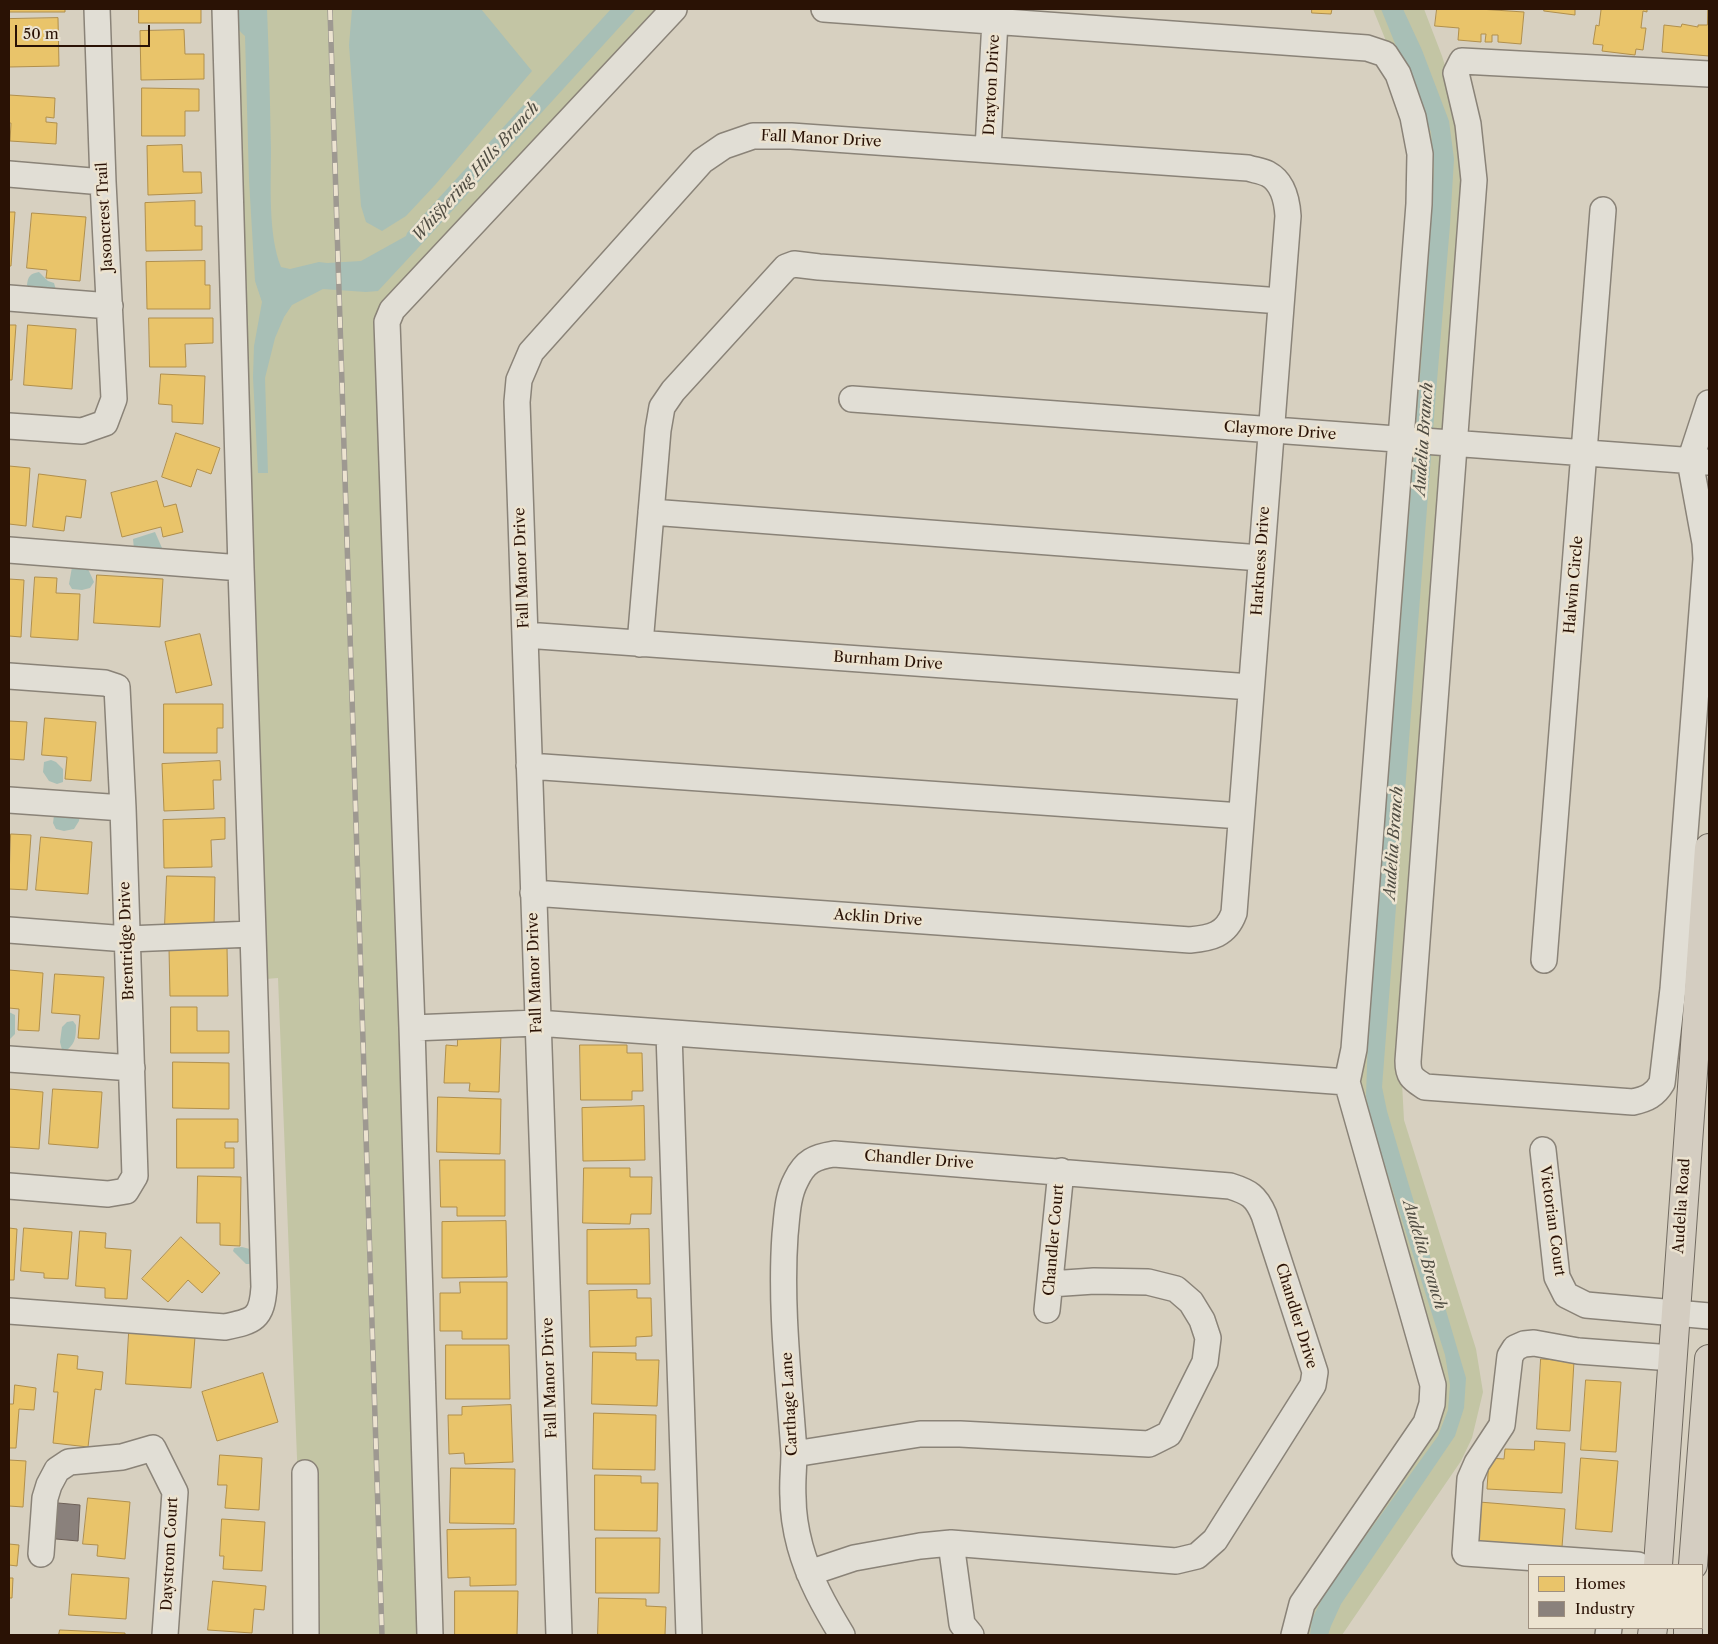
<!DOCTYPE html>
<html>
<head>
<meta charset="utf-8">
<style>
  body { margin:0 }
  #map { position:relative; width:1718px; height:1644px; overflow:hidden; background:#d7d0c0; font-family:"Libre Caslon Text",serif }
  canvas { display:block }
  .frame { position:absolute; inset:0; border:10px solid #2a1205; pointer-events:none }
  .legend { position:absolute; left:1528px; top:1564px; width:175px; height:65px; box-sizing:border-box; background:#ece3d0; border:1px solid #9e8f7f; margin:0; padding:6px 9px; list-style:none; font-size:15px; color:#2a1205 }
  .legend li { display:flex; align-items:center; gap:10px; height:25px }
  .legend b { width:25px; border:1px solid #9e8f7f }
  .scale { position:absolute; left:15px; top:25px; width:135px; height:22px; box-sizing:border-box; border:2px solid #2a1205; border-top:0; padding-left:6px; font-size:15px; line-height:18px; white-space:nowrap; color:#2a1205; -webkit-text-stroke:4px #ece3d0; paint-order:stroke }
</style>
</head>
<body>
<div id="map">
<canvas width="1718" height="1644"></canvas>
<div class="frame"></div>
<ul class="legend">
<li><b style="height:14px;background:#e9c46a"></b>Homes</li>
<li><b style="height:14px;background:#8a817c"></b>Industry</li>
</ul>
<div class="scale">50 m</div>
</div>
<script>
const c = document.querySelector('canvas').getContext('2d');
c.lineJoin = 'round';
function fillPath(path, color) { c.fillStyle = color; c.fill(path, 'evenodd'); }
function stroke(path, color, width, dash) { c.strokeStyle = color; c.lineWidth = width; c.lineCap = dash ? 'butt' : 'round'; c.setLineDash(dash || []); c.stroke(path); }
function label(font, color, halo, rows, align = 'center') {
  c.font = font + ' "Libre Caslon Text",serif'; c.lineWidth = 5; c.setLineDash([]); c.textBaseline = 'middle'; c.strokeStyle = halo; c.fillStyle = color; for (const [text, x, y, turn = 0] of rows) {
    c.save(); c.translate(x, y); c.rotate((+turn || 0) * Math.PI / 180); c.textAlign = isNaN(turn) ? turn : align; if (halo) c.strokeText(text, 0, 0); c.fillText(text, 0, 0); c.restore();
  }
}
const green = new Path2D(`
  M224,9H663L382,314L427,1635H304L278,978L253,980Z
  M1373,9H1424L1442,56L1464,124L1469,179L1402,1083L1404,1120L1476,1349L1483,1392L1472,1438L1461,1461L1342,1635H1299L1302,1619L1438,1398L1357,1105L1421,169L1406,90Z`);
const water = new Path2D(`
  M234,9H267C269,56 270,103 271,150C271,185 268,235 281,267L290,269L319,262L327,263L361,261L406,236L407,233L611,9H636L431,234L378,291L366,292L323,289L292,305L284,317L275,338L265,378L268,473H258L253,377L254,346L262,302L255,281L249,180L245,36C235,28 235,20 234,9Z
  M352,9H481L532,71L435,185L406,216L382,231L366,222L361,206L349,45Z
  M1381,9H1403L1422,50L1449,121L1454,159L1450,225L1435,405L1382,1087L1387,1111L1466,1378L1464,1408L1455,1436L1341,1604L1331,1626L1328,1635H1310L1312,1619L1326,1591L1438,1436L1448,1410L1450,1385L1445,1355L1370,1119L1366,1096L1368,1036L1426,299L1434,167L1431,132Z
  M39,272L48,281L54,283L56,290H29L27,285C28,276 30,274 39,272Z
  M155,532L162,548L157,551L134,549L133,539Z
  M72,567L88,569L94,582L90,588L82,590L72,589L69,584Z
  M51,760L56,762L63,769V782L57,784L49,781L43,772L44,762Z
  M54,815H80L79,821L74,829L64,831L56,829L53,823Z
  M9,1012L15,1015V1034L9,1040Z
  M73,1021L76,1025C76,1035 76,1043 67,1050H62L60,1042L62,1027L67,1022Z
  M242,1247L250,1249L257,1254L253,1264H246L233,1251L234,1248Z`);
const homes = new Path2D(`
  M9,9H65V12H9Z
  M139,9H201V23H139Z
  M1312,9H1332L1331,14L1312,13Z
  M1437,9H1479L1524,12L1521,44L1498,42V35H1492V42H1485L1486,34H1481V42L1458,40L1459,28L1435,26Z
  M1545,9H1575V15L1544,11Z
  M1597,9H1647V12L1643,11L1641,28H1646L1643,50L1636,49L1635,55L1602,51L1603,45L1593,44L1596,25L1599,26L1601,10Z
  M1708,9L1709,56L1662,52L1664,25L1681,27L1682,24L1698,27V25H1707Z
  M58,18L59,66L9,67V19Z
  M184,30L185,54H204V79L141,80L140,31Z
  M142,88L199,89V111H185V136H142Z
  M9,95L55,98L54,118L46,117V122L57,123L56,144L10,141L11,123H9Z
  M182,145L183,172H201L202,193L148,195L147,146Z
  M195,201V226H202V250L146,251L145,203Z
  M9,212H15L11,266H9Z
  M32,213L86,217L80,281L46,278L47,270L27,268Z
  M205,261V285H210V309H147L146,262Z
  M149,318H213V343L185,344L186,367H150Z
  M9,325H16L12,380H9Z
  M28,325L76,329L72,389L24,385Z
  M161,374L205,376L203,424L172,422V405L159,404Z
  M176,433L220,448L211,474L197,469L191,487L162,477Z
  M9,466L30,468L26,526L9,524Z
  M39,474L86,480L81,518L66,516L64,531L33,527Z
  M157,481L164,507L176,504L183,532L163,537L161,527L122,537L111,493Z
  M97,575L163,579L160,627L94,623Z
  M35,577L57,578L56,593L80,594L78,640L31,637Z
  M9,579L24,580L21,637L9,636Z
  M200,634L212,685L176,693L165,642Z
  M164,704H223V728H217V753H164Z
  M45,718L96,722L91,781L65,779L67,757L42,755Z
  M9,721L27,722L24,760L9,759Z
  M220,761L221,780H213L214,809L164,811L162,764Z
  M225,818V839L211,840L212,867L164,868L163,820Z
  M11,834L31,835L27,890L9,889Z
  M41,837L92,842L88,894L36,890Z
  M167,876L215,877L214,927L165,925Z
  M227,947L228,996H170L169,948Z
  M9,970L43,973L39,1031L18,1030L19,1009L9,1008Z
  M55,974L104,977L99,1039L78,1038L80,1015L52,1013Z
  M171,1007H197V1031H229V1053H171Z
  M458,1033L501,1034L499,1092L469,1091L470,1083H444L446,1045L457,1046Z
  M580,1045H627V1053H642L643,1091H632V1100H581Z
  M173,1062L229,1063V1109L173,1108Z
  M9,1089L43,1092L39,1149L9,1147Z
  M53,1089L102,1092L98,1148L49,1144Z
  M438,1097L501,1099L500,1154L437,1152Z
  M644,1106L645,1160L583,1161L582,1108Z
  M177,1119H238V1142H225V1148H234V1168H177Z
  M440,1160H505V1216H457V1207H441Z
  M584,1168H630V1177H652L651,1214H631L630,1224L583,1223Z
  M198,1176L241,1177L240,1246L220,1245V1223H197Z
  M506,1221L507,1277L442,1278V1222Z
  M9,1228L17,1229L14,1280H9Z
  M24,1228L72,1232L68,1279L44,1278V1273L21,1271Z
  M649,1229L650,1284H587V1230Z
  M80,1231L106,1233L105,1248L131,1250L127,1299L105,1298V1288L76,1286Z
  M181,1237L220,1273L202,1293L188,1280L168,1302L142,1279Z
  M460,1282H507V1339H462V1331H440V1293H460Z
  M637,1290V1298H651L652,1336L636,1337V1346L590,1347L589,1291Z
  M129,1333L195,1337L191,1388L126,1384Z
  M446,1345H509L510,1399H446Z
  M593,1352L636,1353V1360H659L657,1406L592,1404Z
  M58,1354L78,1356L77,1369L103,1372L101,1390L95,1389L88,1447L53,1443L58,1392H54Z
  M1541,1359L1574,1361L1570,1431L1537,1429Z
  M263,1373L278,1422L217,1441L202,1392Z
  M1586,1380L1621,1382L1616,1452L1581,1450Z
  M15,1385L36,1388L34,1410L19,1409L16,1448H9V1404H13Z
  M511,1405L513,1462L465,1464L464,1453L449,1454L448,1415H462V1407Z
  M594,1413L656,1415L655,1470L593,1469Z
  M1535,1441L1565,1443L1562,1493L1487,1489L1489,1458L1504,1459L1505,1449L1534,1450Z
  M220,1455L262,1458L259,1510L225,1508L227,1485H218Z
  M1581,1458L1618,1461L1612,1532L1576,1529Z
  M9,1460L26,1461L23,1507L9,1506Z
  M451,1468L515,1469L514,1524L450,1523Z
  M595,1475L641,1476V1483H658L657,1531L595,1530Z
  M88,1498L130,1502L125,1559L97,1556L98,1545L83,1544Z
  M1479,1502L1565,1509L1562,1547L1476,1541Z
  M222,1519L265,1522L262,1571L223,1569L224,1556H220Z
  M516,1529V1585L470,1586V1577L448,1578L447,1530Z
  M596,1538H660L659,1593H596Z
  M9,1544L19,1545L17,1566L9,1565Z
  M72,1574L129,1578L126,1619L69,1615Z
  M9,1578H13L12,1598H9Z
  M213,1581L266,1586L264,1610L254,1609L252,1633L208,1630Z
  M455,1591H518L517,1635H455Z
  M599,1598L646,1599V1606L666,1607L665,1635H598Z
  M60,1630L125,1633V1635H59Z`);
const industry = new Path2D(`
  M58,1503L80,1505L78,1541L56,1539Z`);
const minor = new Path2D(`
  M225,9L241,568
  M824,9L1367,48L1385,54L1398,74L1413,117L1420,154L1419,204L1354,1049L1347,1082L1433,1385L1432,1404L1426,1423L1302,1604L1294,1635
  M1709,74L1462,61L1456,73L1468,124L1474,180L1408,1061C1408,1077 1413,1079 1425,1087L1633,1102C1647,1099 1655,1095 1662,1083L1673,989L1706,559L1705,543L1690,461L1709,403
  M988,149L995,21
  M9,174L103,182
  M9,298L110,306
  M852,399L1709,462
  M9,426L82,431L105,423L114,399L103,182L97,9
  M651,512L1261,558
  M9,550L241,568L253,934
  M525,635L1251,687
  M640,644L658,430L662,407L673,391L786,267L794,264L819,267L1281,301
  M9,676L105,683L117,687L123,808L135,1176L126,1191L108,1194L9,1186
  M529,766L1241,816
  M9,800L123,808
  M533,893L1190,940C1211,938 1226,935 1234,913L1288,216C1287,200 1283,182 1268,174C1262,171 1254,170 1248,168L791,136H753L724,146L702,161L531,352L519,380L517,402L559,1635
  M9,930L127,939L253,934L264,1287C262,1319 254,1321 225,1327L9,1311
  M1544,960L1603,210
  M412,1028L387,322L392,310L674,9
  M669,1033L689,1635
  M9,1059L132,1068
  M1543,1150L1557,1277L1566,1295L1586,1305L1709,1316
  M1047,1310L1061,1171
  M794,1454L920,1434H960L1149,1444L1169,1434L1205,1362L1208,1338L1202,1320L1191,1302L1176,1289L1148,1282L1094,1281L1050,1284
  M305,1473L306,1635
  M951,1543L962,1624L971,1635
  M41,1554L45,1498L49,1485L57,1470L69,1462L122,1457L153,1448L175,1492L165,1635
  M1638,1565L1465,1553L1470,1479L1477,1463L1502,1425L1510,1356L1515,1348L1524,1344L1534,1343L1578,1351L1672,1358
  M809,1573L854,1558L920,1546L951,1543L1176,1561L1197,1556L1215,1540L1313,1385L1315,1372L1264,1215C1256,1196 1249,1192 1230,1186L834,1154C815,1157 805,1161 796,1180C787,1197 787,1217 785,1235C780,1307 789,1380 794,1452C794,1467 792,1482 793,1497C793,1513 796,1531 800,1546C809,1579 825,1607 842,1635
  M430,1635L412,1028L537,1023L1347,1082
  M1608,1635L1609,1628`);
const major = new Path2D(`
  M1658,1565L1709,848
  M1693,1565L1709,1359
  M1652,1635L1653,1628
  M1688,1635V1628`);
const rail = new Path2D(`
  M330,9L382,1635`);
const streetNames = [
  ["Drayton Drive",992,85,-87],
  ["Fall Manor Drive",821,139,3],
  ["Jasoncrest Trail",105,217,-93],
  ["Claymore Drive",1280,431,4],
  ["Harkness Drive",1261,561,-86],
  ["Fall Manor Drive",522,568,-92],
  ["Halwin Circle",1574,585,-85],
  ["Burnham Drive",888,661,4],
  ["Acklin Drive",878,918,4],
  ["Brentridge Drive",127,941,-92],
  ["Fall Manor Drive",535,973,-92],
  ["Chandler Drive",919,1160,4],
  ["Audelia Road",1682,1206,-86],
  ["Victorian Court",1552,1221,82],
  ["Chandler Court",1054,1240,-85],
  ["Chandler Drive",1296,1316,73],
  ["Fall Manor Drive",550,1378,-92],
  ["Carthage Lane",790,1404,-93],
  ["Daystrom Court",170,1554,-87]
];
const waterNames = [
  ["Whispering Hills Branch",476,172,-48],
  ["Audelia Branch",1424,439,-86],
  ["Audelia Branch",1394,843,-86],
  ["Audelia Branch",1424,1255,73]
];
fillPath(green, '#c3c5a4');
fillPath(water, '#a8bfb6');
fillPath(homes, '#e9c46a');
stroke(homes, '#b08f4c', 1);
fillPath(industry, '#8a817c');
stroke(industry, '#6d6058', 1);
stroke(minor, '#8a8378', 28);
stroke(major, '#716a60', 30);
stroke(minor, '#e1ded5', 25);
stroke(major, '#d4cdc1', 28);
stroke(rail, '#9e9991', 5.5);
stroke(rail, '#ece3d0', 4, [11]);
label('15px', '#2a1205', '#ece3d0', streetNames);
label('italic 16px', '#4f4c42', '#ece3d0', waterNames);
</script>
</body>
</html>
